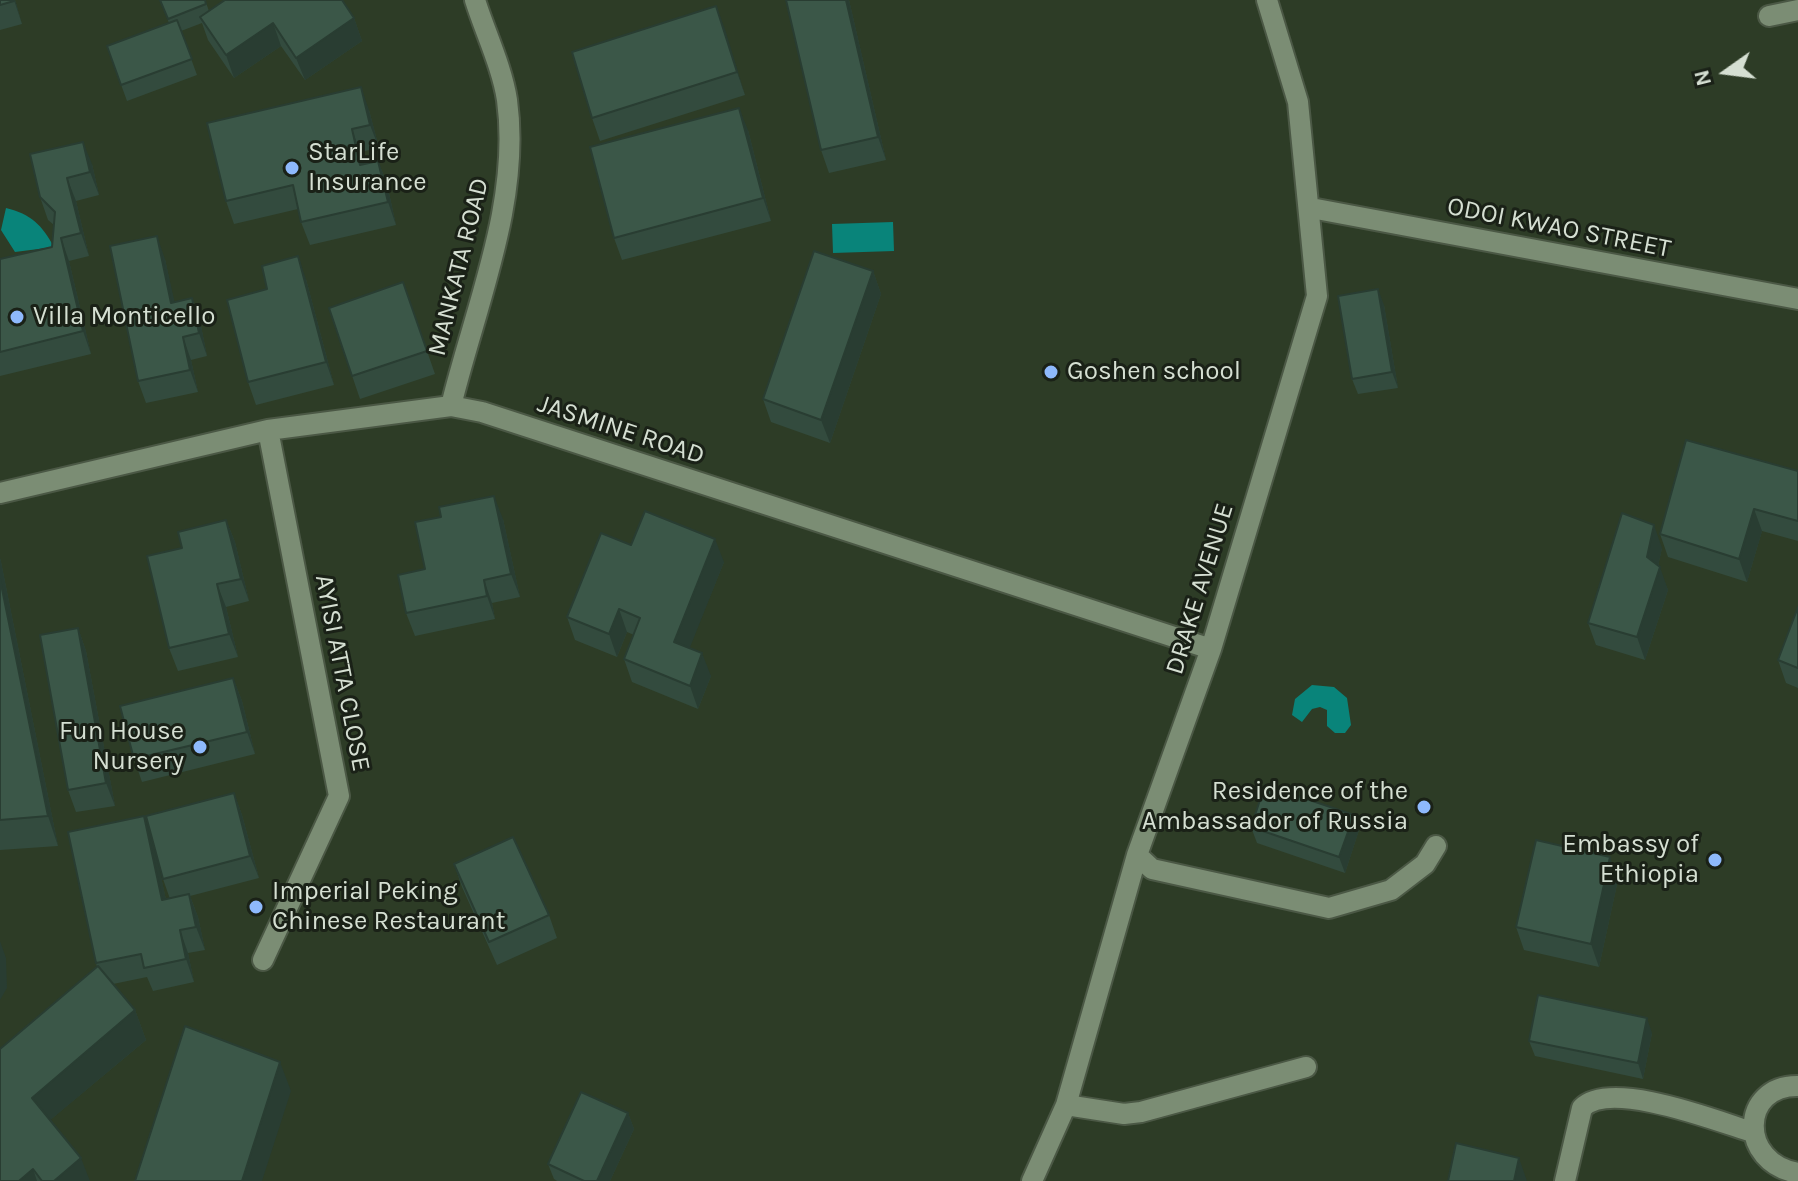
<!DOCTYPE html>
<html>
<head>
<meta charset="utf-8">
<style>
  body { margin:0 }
  #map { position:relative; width:1798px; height:1181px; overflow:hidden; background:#2d3c26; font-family:Karla,sans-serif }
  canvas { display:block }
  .north { position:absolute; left:1686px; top:32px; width:80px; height:80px; -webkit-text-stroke:6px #1a2117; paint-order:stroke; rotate:256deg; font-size:22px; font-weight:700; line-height:32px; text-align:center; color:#d5dfd2 }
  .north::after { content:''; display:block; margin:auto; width:28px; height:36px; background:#d5dfd2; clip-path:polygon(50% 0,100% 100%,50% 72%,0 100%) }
</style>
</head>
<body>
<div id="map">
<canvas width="1798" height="1181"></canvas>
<div class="north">N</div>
</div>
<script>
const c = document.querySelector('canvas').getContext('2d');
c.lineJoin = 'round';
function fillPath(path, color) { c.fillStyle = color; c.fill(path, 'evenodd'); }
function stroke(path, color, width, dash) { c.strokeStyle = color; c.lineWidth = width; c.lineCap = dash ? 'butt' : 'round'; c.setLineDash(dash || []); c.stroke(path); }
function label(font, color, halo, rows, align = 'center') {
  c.font = font + ' Karla,sans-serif'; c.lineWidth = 6; c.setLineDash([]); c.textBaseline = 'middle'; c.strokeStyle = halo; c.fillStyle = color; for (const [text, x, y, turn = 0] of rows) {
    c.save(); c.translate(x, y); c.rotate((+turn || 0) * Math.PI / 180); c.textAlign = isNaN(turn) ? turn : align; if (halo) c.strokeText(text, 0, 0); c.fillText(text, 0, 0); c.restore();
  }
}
const water = new Path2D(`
  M6,208C31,214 42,225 54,247L15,252L1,230Z
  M893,222L894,251L833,253L832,224Z
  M1312,685L1334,687L1347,698L1351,725L1345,733H1335L1327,726V710L1320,707L1312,709L1302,722L1292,715L1295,699Z`);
const minor = new Path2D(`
  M1769,16L1798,10
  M1311,208L1798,299
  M451,406C475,307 521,202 507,100C502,67 485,32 475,0
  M0,493L268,430L451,406L482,412L1211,649
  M1137,855L1152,869L1329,908L1391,890L1425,864L1436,846
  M263,960L339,796L268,430
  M1798,1086C1740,1085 1738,1163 1798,1173
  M1066,1105L1124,1114L1141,1112L1306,1067
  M1032,1181L1066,1105L1137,855L1211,649L1317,296L1298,102L1267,0
  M1565,1181L1582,1108C1610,1079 1717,1121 1752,1132`);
const wall = new Path2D(`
  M0,0H15L22,24L0,30Z
  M160,0H205L209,11L354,18L362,41L305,80L281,46L234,78L208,40L202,23L181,31L197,75L127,101L107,46L169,23Z
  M786,0H849L886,160L829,173L821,150Z
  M716,6L745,95L600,141L592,118Z
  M369,110L379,148L360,152L363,165L378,161L387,184L396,225L310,245L301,222L298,209L234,224L226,201Z
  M748,130L771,221L622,260L614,238Z
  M30,154L92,164L99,195L76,201L89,256L69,261L91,354L0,376V259L52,247L54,225L48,220L40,197Z
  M165,259L174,302L200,321L207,356L191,360L198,392L146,403L138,381Z
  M873,271L881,294L830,443L771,422L763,399Z
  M306,279L334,385L256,405L248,382Z
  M403,282L435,374L360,399L329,308Z
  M1384,305L1398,388L1358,394L1352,379Z
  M1798,471V541L1762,531L1747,582L1668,557L1660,534Z
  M503,519L520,597L492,603L495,619L415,636L406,613Z
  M226,520L235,542L249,601L226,607L238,657L178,671L169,648L182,548Z
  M631,545L724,562L689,648L711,676L698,709L632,682L624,659L634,635L627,632L617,657L575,640L567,617Z
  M1662,548L1658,566L1668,590L1645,660L1596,645L1588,623Z
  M0,558L1,562L58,846L0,850Z
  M1798,607V688L1786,683L1778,660Z
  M78,628L86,651L115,806L76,812L68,790Z
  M233,678L242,701L255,754L142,782L134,759Z
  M234,793L242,815L259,878L190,896L198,917L205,950L188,953L194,982L153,991L147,977L113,984L135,1010L146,1040L50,1120L90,1181H0L97,967L96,963L152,839ZM153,840L163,879L170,899L166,900Z
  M1354,815L1359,830L1345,873L1257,843L1251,827Z
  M454,864L549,915L557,938L497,965L462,887Z
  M1618,880L1599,967L1524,950L1516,927Z
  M1652,1033L1643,1079L1535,1056L1529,1041Z
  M628,1113L634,1129L610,1181H557L554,1179L548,1164Z`);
const shadedWall = new Path2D(`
  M14,0H15L22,24Z
  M846,0H849L886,160L878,137Z
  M716,6L725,29L745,95L737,72Z
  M354,18L362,41L305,80L296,58Z
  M273,23L281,46L234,78L226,55Z
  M361,87L369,110L379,148L370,125Z
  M739,108L748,130L771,221L763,198Z
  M352,129L360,152L368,188L360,165Z
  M83,142L92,164L99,195L90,172Z
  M378,161L387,184L396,225L388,202Z
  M67,178L76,201L89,256L81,233Z
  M157,236L165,259L180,326L171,303Z
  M61,238L69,261L91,354L83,331Z
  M298,256L306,279L334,385L326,362Z
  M873,271L881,294L830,443L821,420Z
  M1378,289L1384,305L1398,388L1392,372Z
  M192,298L200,321L207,356L199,333Z
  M183,337L191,360L198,392L190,370Z
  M494,496L503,519L520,597L511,574Z
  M1754,509L1762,531L1747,582L1739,559Z
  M226,520L235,542L249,601L241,579Z
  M1654,525L1662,548L1655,580L1647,557Z
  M715,539L724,562L683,665L674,642Z
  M0,558L1,562L58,846L48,816L0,579Z
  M1660,567L1668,590L1645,660L1637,637Z
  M484,580L492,603L495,619L487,596Z
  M217,584L226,607L238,657L229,634Z
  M619,609L627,632L617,657L609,634Z
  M78,628L86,651L115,806L106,783Z
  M702,653L711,676L698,709L690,686Z
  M233,678L242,701L255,754L247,732Z
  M234,793L242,815L259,878L250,856Z
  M1354,815L1359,830L1345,873L1339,857Z
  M144,816L153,839L171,923L162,900Z
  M1610,857L1618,880L1599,967L1591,944Z
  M189,894L198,917L205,950L196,927Z
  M180,930L188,953L194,982L186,959Z
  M0,941L6,958L7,988L0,1000Z
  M135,1010L146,1040L42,1127L32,1098Z
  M1647,1018L1652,1033L1643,1079L1638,1063Z
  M280,1062L291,1091L262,1181H242Z
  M628,1113L634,1129L610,1181H597Z
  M81,1158L90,1181H54Z
  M1519,1158L1527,1181H1514Z
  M33,1169L37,1181H19Z`);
const building = new Path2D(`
  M0,0H14V1L0,5Z
  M160,0H205L206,4L168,19Z
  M225,0H342L354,18L296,58L273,23L226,55L200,17Z
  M786,0H846L878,137L821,150Z
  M716,6L737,72L592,118L572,52Z
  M177,20L192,59L121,85L107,46Z
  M361,87L370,125L352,129L360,165L378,161L388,202L301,222L293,185L226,201L207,123Z
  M739,108L763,198L614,238L590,147Z
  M83,142L90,172L67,178L81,233L61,238L83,331L0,352V259L52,247L55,212L40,197L30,154Z
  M157,236L171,303L192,298L199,333L183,337L190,370L138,381L110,246Z
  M814,251L873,271L821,420L763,399Z
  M298,256L326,362L248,382L227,300L267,289L262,266Z
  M403,282L427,351L352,376L329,308Z
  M1378,289L1392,372L1352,379L1338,296Z
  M1686,440L1798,471V521L1754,509L1739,559L1660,534Z
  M494,496L511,574L484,580L487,596L406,613L398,575L425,569L415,522L441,517L439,507Z
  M645,511L715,539L674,642L702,653L690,686L624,659L640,618L619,609L609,634L567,617L601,533L631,545Z
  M1622,513L1654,525L1647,557L1660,567L1637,637L1588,623Z
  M226,520L241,579L217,584L229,634L169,648L147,556L182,548L178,532Z
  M0,579L48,816L0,820Z
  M1798,607V668L1778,660Z
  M78,628L106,783L68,790L40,635Z
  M233,678L247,732L134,759L120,706Z
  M1265,785L1354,815L1339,857L1251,827Z
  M234,793L250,856L163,879L146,816Z
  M144,816L162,900L189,894L196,927L180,930L186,959L144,968L141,954L96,963L68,832Z
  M513,837L549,915L489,942L454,864Z
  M1536,840L1610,857L1591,944L1516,927Z
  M98,966L135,1010L32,1098L81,1158L54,1181H42L33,1169L19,1181H0V1049Z
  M1538,995L1647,1018L1638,1063L1529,1041Z
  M185,1026L280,1062L242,1181H135Z
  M581,1092L628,1113L597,1181H584L548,1164Z
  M1456,1143L1519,1158L1514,1181H1448Z`);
const markers = [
  [292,168,8,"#8eb9fc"],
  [17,317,8,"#8eb9fc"],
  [1051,372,8,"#8eb9fc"],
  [200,747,8,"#8eb9fc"],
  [1424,807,8,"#8eb9fc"],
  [1715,860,8,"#8eb9fc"],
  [256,907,8,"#8eb9fc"]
];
const poiNames = [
  ["StarLife",308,153],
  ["Insurance",308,183],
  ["Villa Monticello",33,317],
  ["Goshen school",1067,372],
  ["Fun House",184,732,"right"],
  ["Nursery",184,762,"right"],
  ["Residence of the",1408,792,"right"],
  ["Ambassador of Russia",1408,822,"right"],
  ["Embassy of",1699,845,"right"],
  ["Ethiopia",1699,875,"right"],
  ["Imperial Peking",272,892],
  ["Chinese Restaurant",272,922]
];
const streetNames = [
  ["ODOI KWAO STREET",1559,228,11],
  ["MANKATA ROAD",459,267,-76],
  ["JASMINE ROAD",621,430,18],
  ["DRAKE AVENUE",1200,589,-73],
  ["AYISI ATTA CLOSE",342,673,79]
];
fillPath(water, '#09847a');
stroke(minor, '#4b5845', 24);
stroke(minor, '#7b8d74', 20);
fillPath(wall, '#334b3e');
fillPath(shadedWall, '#293d32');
fillPath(building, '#3b5748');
stroke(building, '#293d32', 2);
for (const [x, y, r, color] of markers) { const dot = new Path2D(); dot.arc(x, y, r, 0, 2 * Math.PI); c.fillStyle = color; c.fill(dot); stroke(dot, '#1a2117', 3); }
label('26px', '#d5dfd2', '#1a2117', poiNames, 'left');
label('26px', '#d5dfd2', '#1a2117', streetNames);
</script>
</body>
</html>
